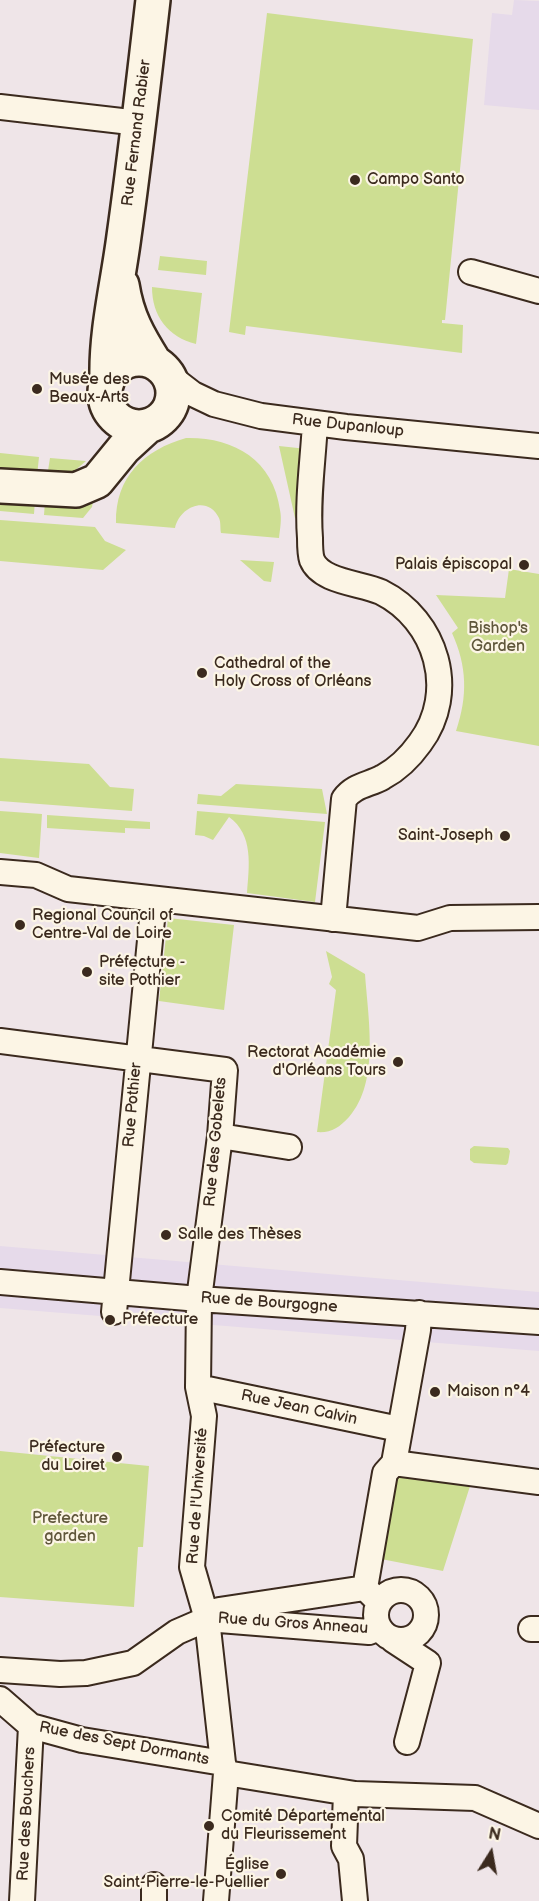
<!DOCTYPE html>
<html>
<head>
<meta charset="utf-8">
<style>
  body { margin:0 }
  #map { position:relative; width:539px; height:1901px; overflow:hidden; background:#efe5e8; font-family:"Balsamiq Sans",sans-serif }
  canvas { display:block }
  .north { position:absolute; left:461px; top:1823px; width:60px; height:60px; -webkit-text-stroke:4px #fcf5e5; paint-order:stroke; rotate:11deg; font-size:16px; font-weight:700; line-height:24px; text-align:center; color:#3b2a1e }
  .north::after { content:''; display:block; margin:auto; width:21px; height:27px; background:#3b2a1e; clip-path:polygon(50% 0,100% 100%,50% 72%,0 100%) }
</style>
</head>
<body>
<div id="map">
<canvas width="539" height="1901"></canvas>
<div class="north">N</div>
</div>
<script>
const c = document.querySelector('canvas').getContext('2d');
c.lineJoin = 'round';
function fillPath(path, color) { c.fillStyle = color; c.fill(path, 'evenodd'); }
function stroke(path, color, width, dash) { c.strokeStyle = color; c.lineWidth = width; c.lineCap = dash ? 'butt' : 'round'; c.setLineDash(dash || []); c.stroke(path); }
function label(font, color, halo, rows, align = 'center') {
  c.font = font + ' "Balsamiq Sans",sans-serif'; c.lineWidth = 4.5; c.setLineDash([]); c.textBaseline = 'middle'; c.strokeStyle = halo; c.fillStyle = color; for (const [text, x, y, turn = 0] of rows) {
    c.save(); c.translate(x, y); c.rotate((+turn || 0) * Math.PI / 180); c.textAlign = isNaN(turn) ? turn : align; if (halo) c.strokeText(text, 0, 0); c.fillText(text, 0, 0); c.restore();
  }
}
const built = new Path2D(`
  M514,0L539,1V110L484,105L492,13L512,15Z
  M0,1246L539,1292V1351L0,1308Z`);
const green = new Path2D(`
  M267,13L473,39L445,320H442V323L463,325L462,353L246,326L245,335L229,332Z
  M160,256L207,261L206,275L158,270Z
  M152,287L202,293L196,344C168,337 152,316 152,287Z
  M186,438C233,437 273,459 280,510C282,519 280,529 279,538L221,533C220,529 221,522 219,518C208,495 180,506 175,528L116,523C115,477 144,450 186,438Z
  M279,446L307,449L302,520L295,518Z
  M0,453L39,457L37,476L0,473Z
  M50,458L86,461L71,474L47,477Z
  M94,495L92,507L83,518L44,515L45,501Z
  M0,498L35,500L34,514L0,511Z
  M0,520L95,527L105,541L126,550L103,570L0,561Z
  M240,560L274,562L271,582L264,581Z
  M509,569L539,574V746L456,731C468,696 467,666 452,633L458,628L436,595L505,598Z
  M0,758L89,764L110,787L134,789L132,811L0,801Z
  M236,784L322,789L327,814L197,804L198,794L221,796Z
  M0,811L42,814L39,858L0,853Z
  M197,811L325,822L315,902L247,893C249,866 254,835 229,817L213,840L204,836L195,835Z
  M47,815L150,822V829L125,828V833L47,828Z
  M168,918L234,925L224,1010L159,1001Z
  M326,951L365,974C368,1018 380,1082 349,1117C339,1128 331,1133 317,1132L336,990L329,984L332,977Z
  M474,1146L508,1148L510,1151L508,1163L506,1165L474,1163L470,1160V1149Z
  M0,1451L149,1466L143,1547H138L134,1607L0,1597Z
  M396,1477L471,1483L443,1571L381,1559Z`);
const street = new Path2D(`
  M0,107L139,123
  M471,272L539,291
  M167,374L193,394L214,404L261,416L346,427L539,446
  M315,423C313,461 307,500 310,538C310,545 310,554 312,560C321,582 361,583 381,592C437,620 458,692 420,743C410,757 398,769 383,777C369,785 354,785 344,799L333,919
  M0,872L36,875L68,889L418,928L450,918L539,917
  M0,1041L225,1070L220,1136L199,1299L198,1387L204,1416L192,1567L207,1619L223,1763L226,1773L355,1794L475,1798L539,1826
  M220,1136L289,1147
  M0,1282L199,1299L539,1322
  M114,1312L154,899
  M419,1313L418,1330L394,1463L539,1482
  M198,1387L399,1429
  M376 1615a25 25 0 1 1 50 0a25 25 0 1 1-50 0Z
  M377,1600L365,1588L385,1473L394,1463
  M219,1610L365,1588
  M531,1629H539
  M393,1640L428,1663L407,1742
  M0,1670L60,1674L86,1673L133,1663L177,1632L207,1619L369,1632L379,1628
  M0,1699L31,1726L82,1740L223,1763
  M346,1793L344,1846L351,1859L355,1901
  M22,1901L31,1726
  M154,1901V1885
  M216,1901L226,1773`);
const secondary = new Path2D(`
  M122,285C127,317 138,336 155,363
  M105 393a34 34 0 1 1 68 0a34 34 0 1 1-68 0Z
  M107,377C106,330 118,283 124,236C135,158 144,79 153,0
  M0,486L76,490L97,481L124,448L148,426`);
const markers = [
  [355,180,6,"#3b2a1e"],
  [37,389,6,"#3b2a1e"],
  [524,565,6,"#3b2a1e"],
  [202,673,6,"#3b2a1e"],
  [505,836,6,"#3b2a1e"],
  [20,925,6,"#3b2a1e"],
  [87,972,6,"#3b2a1e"],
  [398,1062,6,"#3b2a1e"],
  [166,1235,6,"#3b2a1e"],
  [110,1320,6,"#3b2a1e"],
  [435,1392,6,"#3b2a1e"],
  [117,1457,6,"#3b2a1e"],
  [209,1826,6,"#3b2a1e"],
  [281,1874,6,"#3b2a1e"]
];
const streetNames = [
  ["Rue Fernand Rabier",137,133,-83],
  ["Rue Dupanloup",348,426,6],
  ["Rue Pothier",133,1105,-85],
  ["Rue des Gobelets",216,1142,-85],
  ["Rue de Bourgogne",269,1303,4],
  ["Rue Jean Calvin",299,1408,12],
  ["Rue de l'Université",198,1496,-86],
  ["Rue du Gros Anneau",293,1624,4],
  ["Rue des Sept Dormants",124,1744,11],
  ["Rue des Bouchers",27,1814,-87]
];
const poiNames = [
  ["Campo Santo",367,180],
  ["Musée des",49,380],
  ["Beaux-Arts",49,398],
  ["Palais épiscopal",512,565,"right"],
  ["Cathedral of the",214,664],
  ["Holy Cross of Orléans",214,682],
  ["Saint-Joseph",493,836,"right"],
  ["Regional Council of",32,916],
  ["Centre-Val de Loire",32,934],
  ["Préfecture -",99,963],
  ["site Pothier",99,981],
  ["Rectorat Académie",386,1053,"right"],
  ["d'Orléans Tours",386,1071,"right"],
  ["Salle des Thèses",178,1235],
  ["Préfecture",122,1320],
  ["Maison n°4",447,1392],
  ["Préfecture",105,1448,"right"],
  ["du Loiret",105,1466,"right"],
  ["Comité Départemental",221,1817],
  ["du Fleurissement",221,1835],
  ["Église",269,1865,"right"],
  ["Saint-Pierre-le-Puellier",269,1883,"right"]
];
const parkNames = [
  ["Bishop's",498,629],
  ["Garden",498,647],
  ["Prefecture",70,1519],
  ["garden",70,1537]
];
fillPath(built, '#e6daea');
fillPath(green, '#cdde92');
stroke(street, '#3b2a1e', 28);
stroke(secondary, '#3b2a1e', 38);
stroke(street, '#fcf5e5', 24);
stroke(secondary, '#fcf5e5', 33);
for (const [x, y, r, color] of markers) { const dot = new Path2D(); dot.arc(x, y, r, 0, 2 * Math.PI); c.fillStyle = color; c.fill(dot); stroke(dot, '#fcf5e5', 2); }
label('16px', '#3b2a1e', '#fcf5e5', streetNames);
label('16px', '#3b2a1e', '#fcf5e5', poiNames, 'left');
label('16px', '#60573b', '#fcf5e5', parkNames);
</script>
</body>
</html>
